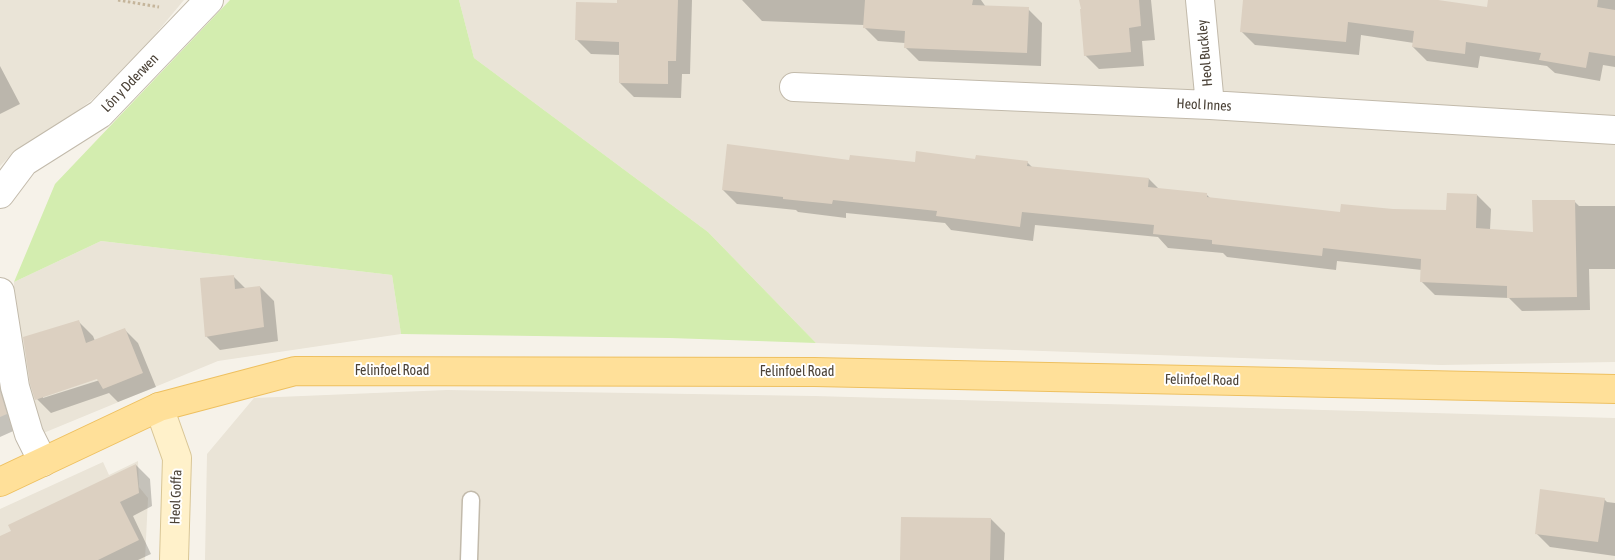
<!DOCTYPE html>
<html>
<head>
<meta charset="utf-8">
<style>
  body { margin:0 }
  canvas { display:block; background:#f6f2e9 }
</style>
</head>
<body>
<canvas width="1615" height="560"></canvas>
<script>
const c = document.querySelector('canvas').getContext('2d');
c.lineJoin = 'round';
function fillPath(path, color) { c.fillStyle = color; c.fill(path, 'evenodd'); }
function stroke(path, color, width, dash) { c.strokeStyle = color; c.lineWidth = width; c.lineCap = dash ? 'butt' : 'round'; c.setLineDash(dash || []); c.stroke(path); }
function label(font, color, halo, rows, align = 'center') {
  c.font = font + ' "Asap Condensed",sans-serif'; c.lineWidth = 4; c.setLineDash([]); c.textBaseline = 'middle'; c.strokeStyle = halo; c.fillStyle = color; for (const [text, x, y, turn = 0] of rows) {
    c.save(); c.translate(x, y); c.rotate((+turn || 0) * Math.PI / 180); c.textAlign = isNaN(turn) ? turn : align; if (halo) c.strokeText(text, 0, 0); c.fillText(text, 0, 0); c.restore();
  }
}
const residential = new Path2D(`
  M0,0H184L138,55L93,99L63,122L14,152L0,166Z
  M459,0H1615V362L1441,365L816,343L708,232L474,58Z
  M101,241L392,275L401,334L218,361L41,434L14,334V282Z
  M447,390L814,396L1615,418V560H205L207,454L254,398Z
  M138,461L139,487L148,498L145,560H0V509L103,462L109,475Z`);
const green = new Path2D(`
  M230,0H459L474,58L708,232L816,343L670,338L401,334L392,275L101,241L14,282L55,184Z`);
const shadow = new Path2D(`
  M618,0H692L690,74H682L681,98L634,97L620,83V55L591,54L577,40L618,4Z
  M742,0H981L986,7L1028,9L1042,23L1041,66L919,61L905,47V43L878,41L864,27V25L762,21Z
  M1081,0H1151L1155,40L1142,41L1144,66L1099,69L1085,55Z
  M1244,0H1429L1489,8L1514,0H1615V67L1603,65L1600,81L1555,73L1547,66L1480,56L1478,68L1427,61L1413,47L1414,43L1361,35L1359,55L1255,45L1241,31Z
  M0,66L20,104L0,114Z
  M851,161L916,163L976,161L1027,162L1033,168L1149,179L1159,189L1207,195L1211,199L1341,213L1392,210L1448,212L1477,195L1491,209L1490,230L1534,233L1574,201L1579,206H1615V269H1589L1590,310L1522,311L1509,298L1435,295L1421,281L1422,270L1337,261L1336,270L1227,257L1223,253L1168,248L1158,237L1035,225L1033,241L951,230L945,223L846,213V218L798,212L796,210L737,204L723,190Z
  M233,276L246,289L260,287L274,301L278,341L220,350L206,336Z
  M79,322L93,336L95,341L124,329L138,343L156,387L118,402L109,393L51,413L37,399ZM102,376L103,379L43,398V396Z
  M0,370L20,428L0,437Z
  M136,465L150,479L152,506L133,516L151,554L138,560H0V538L12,532L10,526Z
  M1604,499L1607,502L1615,503V556L1550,547L1536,533Z
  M991,519L1005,533L1004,560H901Z`);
const building = new Path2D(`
  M617,0H678L676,61H668V84L619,83V42L575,40L576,2L617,3Z
  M865,0H973L972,5L1029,7L1027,53L904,48L905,31L863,28Z
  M1079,0H1139L1141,26L1129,28L1131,52L1084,56L1080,9H1081Z
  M1243,0H1438L1487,7L1488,0H1598L1597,7L1615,10V56L1589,52L1586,68L1539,60L1541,53L1466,42L1465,54L1412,47L1414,31L1348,22L1346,42L1240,32Z
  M727,144L849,160L850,155L915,162L916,151L975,159L976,155L1028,161L1027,166L1149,178L1148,187L1207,193V197L1340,212L1341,204L1393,209L1446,210L1447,193L1477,194L1476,228L1533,232L1532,200H1575L1577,297L1507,298V286L1420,282L1421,259L1323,248L1322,256L1212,244V240L1153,234L1154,225L1022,212L1020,227L936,216L937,211L833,200L832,204L783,199V197L722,190Z
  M234,275L235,289L260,286L264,327L205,337L200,278Z
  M79,320L86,343L125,328L143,373L103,389L97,379L35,400L30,384L23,337Z
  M0,391L7,414L0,417Z
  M136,464L139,493L120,502L139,540L98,560H0V536L11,531L8,525Z
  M1540,489L1605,498L1598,542L1535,534Z
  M901,517L991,518L990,560H900Z`);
const path = new Path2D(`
  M118,0L159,7`);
const lane = new Path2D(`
  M469,560L471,500`);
const street = new Path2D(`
  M1200,0L1210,105
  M794,87L1210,105L1615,130
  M0,194L24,162L100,114L209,0
  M0,292L15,387L29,434L43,462`);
const secondary = new Path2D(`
  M159,407L177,458L174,560`);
const primary = new Path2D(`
  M0,482L159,407L295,371L814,372L1615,389`);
const streetNames = [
  ["Heol Buckley",1205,53,-95],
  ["Lôn y Dderwen",130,83,-46],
  ["Heol Innes",1204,105,3],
  ["Felinfoel Road",392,371],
  ["Felinfoel Road",797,372],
  ["Felinfoel Road",1202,380,1],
  ["Heol Goffa",176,497,-88]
];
fillPath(residential, '#eae4d7');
fillPath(green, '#d3edaf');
fillPath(shadow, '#0003');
fillPath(building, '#dcd0c1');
stroke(lane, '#c2baab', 19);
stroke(street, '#c2baab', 30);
stroke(secondary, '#d9c696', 30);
stroke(primary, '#eec060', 30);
stroke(path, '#c5b59b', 3, [2.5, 2.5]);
stroke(lane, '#fff', 16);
stroke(street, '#fff', 28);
stroke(secondary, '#fff1ca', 28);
stroke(primary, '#ffe099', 28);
label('14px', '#4b4237', '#fff', streetNames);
</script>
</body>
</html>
